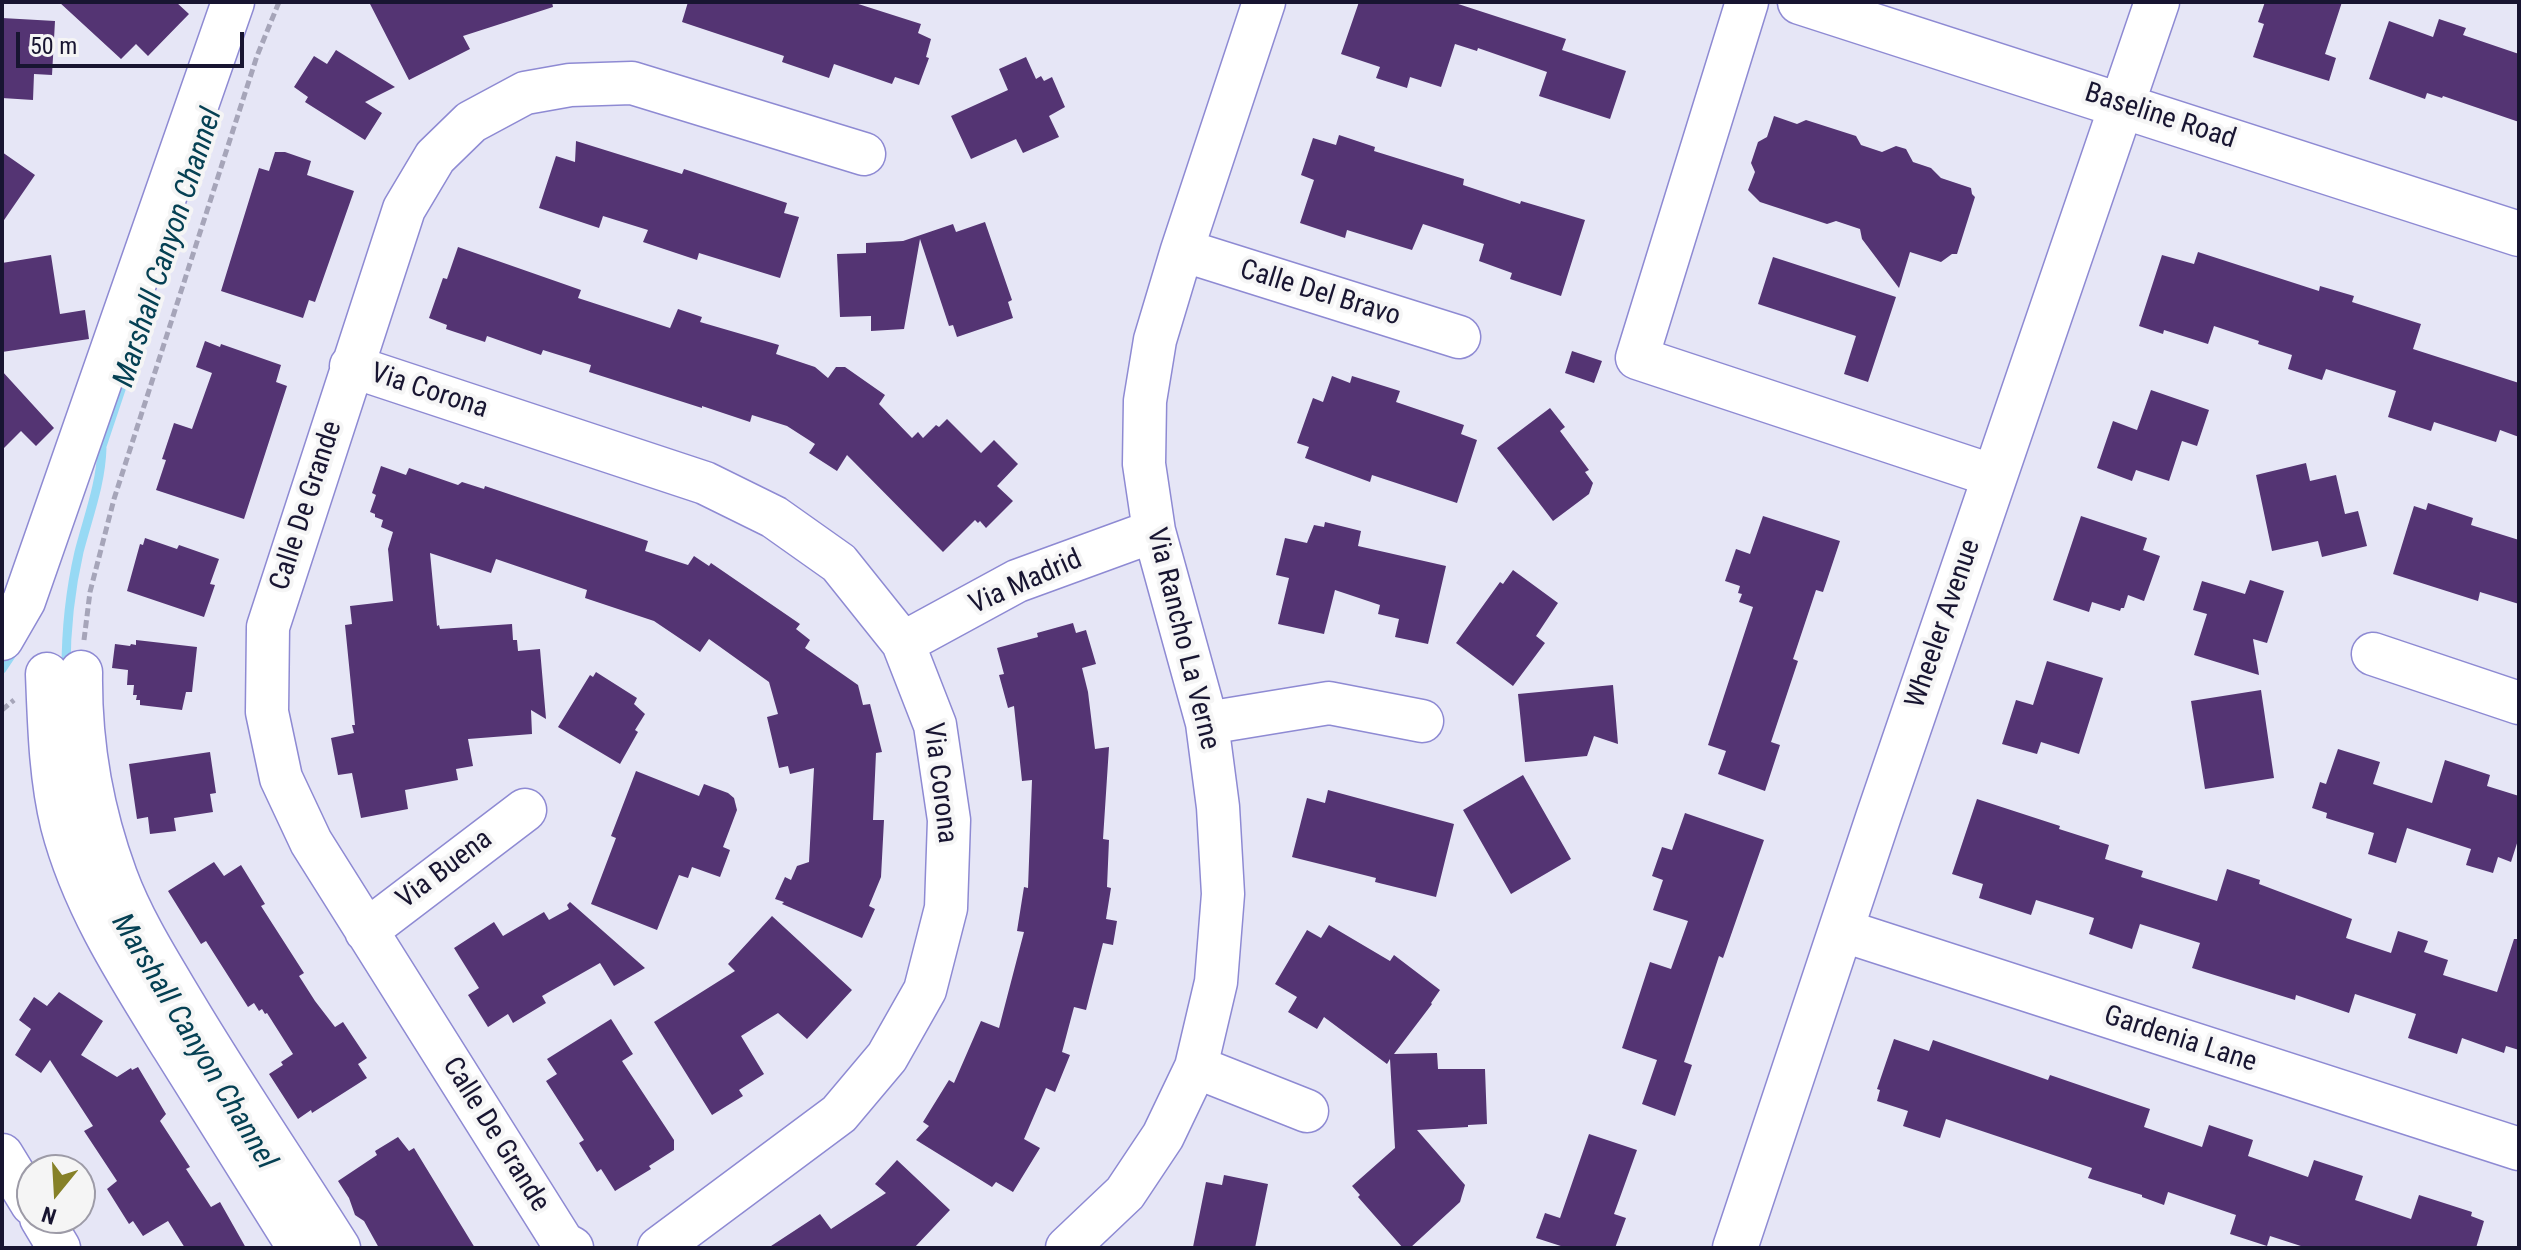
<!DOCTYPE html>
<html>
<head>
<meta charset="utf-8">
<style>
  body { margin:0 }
  #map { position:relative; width:2521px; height:1250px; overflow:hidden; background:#e6e6f6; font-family:"Roboto Condensed",sans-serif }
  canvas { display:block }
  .frame { position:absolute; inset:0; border:4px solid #181531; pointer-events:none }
  .north { position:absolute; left:16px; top:1154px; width:80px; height:80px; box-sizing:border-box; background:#f5f5f5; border:2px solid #9d9ba7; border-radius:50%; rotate:198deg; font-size:22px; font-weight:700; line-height:32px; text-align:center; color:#181531 }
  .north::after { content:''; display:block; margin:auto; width:28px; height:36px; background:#868128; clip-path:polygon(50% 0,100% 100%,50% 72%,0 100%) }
  .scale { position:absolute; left:16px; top:32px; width:228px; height:36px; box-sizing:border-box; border:4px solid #181531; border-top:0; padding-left:10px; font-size:24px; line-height:28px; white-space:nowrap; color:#181531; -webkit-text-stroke:6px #f5f5f5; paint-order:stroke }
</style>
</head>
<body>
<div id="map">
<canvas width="2521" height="1250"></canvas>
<div class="frame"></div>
<div class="north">N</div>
<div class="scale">50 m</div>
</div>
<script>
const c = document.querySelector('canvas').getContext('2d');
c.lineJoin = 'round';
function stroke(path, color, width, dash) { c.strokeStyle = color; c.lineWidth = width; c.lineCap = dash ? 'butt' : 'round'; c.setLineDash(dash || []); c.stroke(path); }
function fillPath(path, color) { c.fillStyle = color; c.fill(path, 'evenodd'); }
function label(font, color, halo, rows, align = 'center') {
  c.font = font + ' "Roboto Condensed",sans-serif'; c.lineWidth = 8; c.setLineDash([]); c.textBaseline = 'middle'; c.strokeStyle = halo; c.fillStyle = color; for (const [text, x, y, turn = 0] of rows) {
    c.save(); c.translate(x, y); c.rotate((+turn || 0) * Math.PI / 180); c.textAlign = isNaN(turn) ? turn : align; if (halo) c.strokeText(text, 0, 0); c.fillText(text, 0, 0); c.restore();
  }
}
const stream = new Path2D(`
  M100,452L150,303
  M2,669L16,648
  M66,670C66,630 70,591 79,552C88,517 101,484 102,448`);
const building = new Path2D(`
  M59,2H176L189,14L148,56L136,44L121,59Z
  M369,2H552L553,7L463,36L470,49L409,80Z
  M688,2H852L921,24L918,33L931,39L926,57L929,58L919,85L895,77L892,84L834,64L829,78L782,62L784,56L682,22Z
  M1359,2H1452L1566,39L1562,50L1626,71L1610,119L1539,96L1547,72L1478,48L1477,51L1455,44L1441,87L1410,77L1407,88L1376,78L1380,67L1341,54Z
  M2265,2H2342L2325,54L2336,58L2329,81L2253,57L2264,24L2258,22Z
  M2,18L55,21L52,75L34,74L33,100L2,98Z
  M2439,19L2466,28L2463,35L2519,54V122L2443,96L2442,98L2427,93L2425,99L2369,79L2389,21L2433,37Z
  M336,50L395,87L365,102L382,113L365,140L305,102L308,97L294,87L314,56L327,64Z
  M1026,57L1036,79L1041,76L1044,81L1052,77L1065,107L1049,116L1059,137L1023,153L1016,139L971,159L951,116L1008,90L999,69Z
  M1774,116L1797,124L1806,120L1856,136L1861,145L1882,152L1896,146L1906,149L1913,162L1931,168L1941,178L1971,188L1972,194L1975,197L1957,254H1952L1941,262L1910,252L1899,288L1862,239L1860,229L1836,221L1827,224L1760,202L1748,190L1755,172L1751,163L1758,142L1767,137Z
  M1339,135L1375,147L1374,151L1464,179L1463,185L1520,204L1521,201L1585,220L1561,296L1510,279L1512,273L1479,261L1484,244L1423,224L1412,250L1347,230L1345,238L1300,223L1314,180L1301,175L1313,138L1336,145Z
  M576,141L682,174L684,169L787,203L784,213L799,217L780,278L699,253L697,260L643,242L648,230L603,216L599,228L539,208L556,156L575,162Z
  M2,152L35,175L2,223Z
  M275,152H285L311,161L307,175L354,191L315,302L309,300L303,318L221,291L259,168L269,171Z
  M985,222L1012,300L1008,302L1013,318L957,337L953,325L949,326L920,239L904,329L871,331V316L840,317L837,254L866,253V243L903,241L953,224L956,232Z
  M458,247L581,290L578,298L670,328L678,309L702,317L700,322L779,345L776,354L815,367L828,378L836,367H845L885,395L879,404L912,438L918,432L923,438L936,425L939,427L947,419L981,453L994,440L1018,464L997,486L1013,501L986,528L980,521L978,523L975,520L943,552L847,455L837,471L809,453L815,444L787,426L752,415L750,422L702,406V408L589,372L591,365L543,350L541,355L487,336L485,342L446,329L447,325L429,318L443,278L447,279Z
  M2198,252L2319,291L2320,286L2354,296L2352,302L2421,324L2413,349L2519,383V437L2500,430L2496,442L2434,422L2431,431L2388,417L2396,391L2326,369L2322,380L2288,369L2292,355L2258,344L2259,341L2214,326L2208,344L2164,330L2163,334L2139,326L2162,255L2194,264Z
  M51,255L60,314L85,310L89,339L2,352V263Z
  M1773,257L1896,297L1868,382L1844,374L1856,336L1758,304Z
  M205,341L220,347L221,344L281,365L276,382L287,386L244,519L156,490L166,460L162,459L174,423L192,429L212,373L196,367Z
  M1572,351L1602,361L1594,383L1565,373Z
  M2,371L54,428L36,446L21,431L2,450Z
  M1332,376L1350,383L1352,376L1400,391L1396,402L1464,425L1461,434L1477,440L1457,503L1372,475L1370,482L1305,458L1309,447L1297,443L1313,398L1323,402Z
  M2151,390L2209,410L2197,446L2182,441L2169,481L2136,470L2132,481L2097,468L2113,421L2137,430Z
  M1550,408L1565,427L1560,431L1589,470L1585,472L1593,483L1589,494L1553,521L1497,448Z
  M2306,463L2310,481L2336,475L2345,514L2358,511L2367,546L2322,557L2318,541L2272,551L2256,475Z
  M381,466L406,475L409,468L458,485L462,482L484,489L485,486L648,541L645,551L688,565L694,556L709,566L711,563L800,624L796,629L810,640L805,648L858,685L863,705L870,704L882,752L876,753L873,820H884L881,877L869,906L875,909L862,938L782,904L784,902L775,899L785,877L791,880L797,866L809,862L814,768L790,774L788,766L779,768L767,717L778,714L769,682L709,639L700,652L654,621L585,598L587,590L496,559L491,573L430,553L437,626L439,625L440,629L512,624L513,640H517L518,651L540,649L546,719L531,710L532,734L468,739L473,766L456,769L458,780L405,790L408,809L361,818L352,773L338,775L331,738L354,733L352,725H355L345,625L352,624L350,606L393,601L388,549L393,532L381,527L383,520L375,517V514L370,512L376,495L372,493Z
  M2428,503L2473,518L2471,525L2519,540V604L2480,592L2478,601L2393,574L2414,506L2426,510Z
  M1763,516L1840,541L1823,592L1816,590L1793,659L1798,661L1771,742L1780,745L1765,791L1718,774L1726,751L1708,745L1753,607L1739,602L1742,594L1738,593L1740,586L1725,581L1736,549L1750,554Z
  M2081,516L2147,538L2143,550L2160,556L2144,601L2128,595L2124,608H2121L2120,611L2092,602L2089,612L2053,600Z
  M1325,522L1361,531L1358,546L1446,566L1428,644L1395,637L1399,619L1378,614L1380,605L1335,590L1324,634L1278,624L1289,578L1276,575L1285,538L1307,543L1314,525L1324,527Z
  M145,538L177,549L179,545L219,559L210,584L215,585L204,617L127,591L140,544L143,545Z
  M1513,570L1558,603L1536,636L1545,643L1513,686L1456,643L1500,582L1503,584Z
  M2250,580L2284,591L2267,643L2253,639L2259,675L2194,655L2207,614L2193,610L2202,581L2245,594Z
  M1073,623L1076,633L1086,630L1096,664L1082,668L1088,692L1095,749L1109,747L1103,839L1109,840L1107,887L1111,888L1106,919L1117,921L1113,945L1103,943L1086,1010L1074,1007L1062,1052L1070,1055L1055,1092L1046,1088L1024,1139L1040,1148L1013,1192L996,1182L992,1187L916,1140L929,1126L923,1122L949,1080L954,1083L981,1021L999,1028L1024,932L1017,931L1024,887L1028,888L1032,780L1022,781L1014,706L1008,708L999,675L1004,674L997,648L1038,637L1037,633Z
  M136,640L197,647L192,692H186L182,710L140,705V700H136L137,695H133L134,685H127L128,670L112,668L115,644L130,646L131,644L136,645Z
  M2047,661L2103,678L2079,754L2041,742L2037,754L2002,744L2016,700L2033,705Z
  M596,672L637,698L634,704L645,714L635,730L638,732L620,764L558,727L590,675L593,677Z
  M1613,685L1618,744L1594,736L1587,756L1525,762L1518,694Z
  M2261,690L2274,778L2205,789L2191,701Z
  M2338,749L2380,762L2373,784L2432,803L2445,760L2490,775L2487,786L2519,796V837L2511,862L2498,857L2493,873L2466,865L2471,849L2407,828L2396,863L2368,854L2374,833L2326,818L2327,813L2312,808L2320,782L2326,784Z
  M210,752L216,793L210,794L213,812L174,818L176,831L150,834L148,817L137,819L129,764Z
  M636,771L699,796L704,784L728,793L734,798L737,810L723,847L730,850L720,877L692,867L688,878L679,875L657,930L591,904L616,838L611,836Z
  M1523,775L1571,859L1511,894L1463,810Z
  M1328,790L1454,824L1436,897L1375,882L1376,878L1292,857L1307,798L1325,803Z
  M1977,799L2060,826L2059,829L2109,845L2105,859L2143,871L2141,877L2217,901L2227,869L2260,880L2259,884L2352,919L2346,938L2391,953L2398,931L2428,941L2424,952L2448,960L2443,975L2497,992L2514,939H2519V1050L2506,1046L2504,1053L2462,1038L2457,1054L2408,1038L2416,1014L2355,994L2349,1013L2296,995L2295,1000L2192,968L2200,943L2140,924L2132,949L2089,934L2094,918L2036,900L2031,915L1979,898L1983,884L1952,874Z
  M1685,813L1764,840L1723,958L1719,956L1684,1062L1692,1065L1675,1116L1642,1104L1657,1060L1622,1048L1650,962L1671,969L1688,921L1653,910L1663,880L1652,876L1662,847L1672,850Z
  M214,862L224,876L241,865L265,904L261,906L304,973L299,976L315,1001L335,1027L343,1022L367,1058L358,1064L367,1078L312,1113L311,1110L298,1119L269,1074L283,1065L281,1062L293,1054L267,1013L265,1014L262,1009L259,1011L254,1003L248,1007L206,941L201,944L168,891Z
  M570,902L645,968L614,986L600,963L542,996L546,1003L513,1023L508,1014L488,1027L468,995L479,988L454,948L494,922L503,936L544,912L549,920L569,909L567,905Z
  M772,916L852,990L807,1039L778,1013L741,1036L764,1074L739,1090L743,1096L712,1115L654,1022L735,971L728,964Z
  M1329,925L1390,961L1394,955L1440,990L1431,1003L1432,1004L1394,1054L1437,1053L1438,1069H1485L1487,1124L1468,1125V1127L1417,1130L1465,1185L1460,1202L1410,1248H1403L1358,1197L1360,1195L1352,1186L1395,1148L1390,1059L1387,1064L1324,1017L1317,1029L1288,1012L1297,997L1275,984L1307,930L1321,938Z
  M59,992L103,1021L81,1055L117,1077L131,1068L132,1070L138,1067L166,1114L160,1121L190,1167L186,1169L211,1207L220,1202L246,1248H185L168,1221L143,1236L133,1221L129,1224L107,1189L117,1181L84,1131L93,1126L50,1060L41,1073L15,1055L31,1029L19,1020L34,997L47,1006Z
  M611,1019L633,1054L622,1061L674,1140V1150L649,1166L651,1169L615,1191L601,1169L597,1172L579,1143L584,1140L546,1081L557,1074L547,1059Z
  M1894,1039L1929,1051L1933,1040L2048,1080L2050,1075L2129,1102L2150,1109L2144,1127L2202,1147L2209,1125L2253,1140L2248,1156L2308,1177L2314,1160L2363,1176L2355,1200L2411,1219L2419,1195L2472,1212L2471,1216L2484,1221L2476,1248H2307L2270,1236L2267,1246L2230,1234L2236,1215L2168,1192L2164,1205L2142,1197V1195L2088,1178L2092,1168L1946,1119L1940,1138L1903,1126L1908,1111L1877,1101L1880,1090L1877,1089Z
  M1589,1134L1637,1150L1614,1214L1626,1218L1615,1248H1567L1536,1238L1545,1213L1560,1218Z
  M398,1137L409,1151L414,1148L475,1248H379L364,1221L355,1215L349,1198L338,1181L377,1155L375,1151Z
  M897,1160L950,1210L914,1248H768L820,1214L831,1229L886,1193L875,1184Z
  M1224,1175L1268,1184L1255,1248L1193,1247L1206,1182L1222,1185Z`);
const path = new Path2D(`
  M84,640L90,592L114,499L257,56L279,2
  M2,710L14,700`);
const minor = new Path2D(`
  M1747,2L1637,358L1994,476
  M1182,250L1459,337
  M351,366L705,483L774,517L839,563L903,643L935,725L949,820L946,908L925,990L887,1057L839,1114L659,1248
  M2,639L24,601L233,2
  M903,643L1017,581L1154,531
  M2373,654L2519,703
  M81,672C80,742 92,811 116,876C133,922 160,964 185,1006C234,1088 288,1167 339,1248
  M47,674C49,723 50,776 62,825C83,906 129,976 173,1047C215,1114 257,1181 299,1248
  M1207,723L1329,703L1422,721
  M1841,930L2519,1149
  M366,931L525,810
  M1196,1067L1307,1111
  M2,1155L32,1204
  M41,1218L59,1248
  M572,1248L563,1243L311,842L281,778L267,712L268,627L404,209L435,157L471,122L525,93L570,85L632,83L864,154
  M1067,1248L1125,1193L1163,1136L1196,1067L1216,982L1223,894L1218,807L1207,723L1154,531L1144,464L1145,401L1155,340L1182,250L1264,2`);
const major = new Path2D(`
  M1800,2L2519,234
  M1735,1248L1879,815L2157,2`);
const streetNames = [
  ["Baseline Road",2160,117,18],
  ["Calle Del Bravo",1320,294,17],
  ["Via Corona",429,392,18],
  ["Calle De Grande",307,506,-72],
  ["Via Madrid",1026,583,-24],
  ["Wheeler Avenue",1944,624,-71],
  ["Via Rancho La Verne",1182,639,76],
  ["Via Corona",939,783,83],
  ["Via Buena",445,870,-37],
  ["Gardenia Lane",2180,1040,18],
  ["Calle De Grande",495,1135,58]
];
const waterNames = [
  ["Marshall Canyon Channel",169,248,-72],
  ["Marshall Canyon Channel",193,1042,59]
];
stroke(stream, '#97d9f4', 9);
fillPath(building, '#543473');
stroke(minor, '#8e8ad3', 45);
stroke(major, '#8e8ad3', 47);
stroke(path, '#a6a5b9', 5, [8, 4]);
stroke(minor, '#fff', 42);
stroke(major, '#fff', 44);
label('28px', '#181531', '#f5f5f5', streetNames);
label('italic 30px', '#054053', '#f5f5f5', waterNames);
</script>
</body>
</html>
